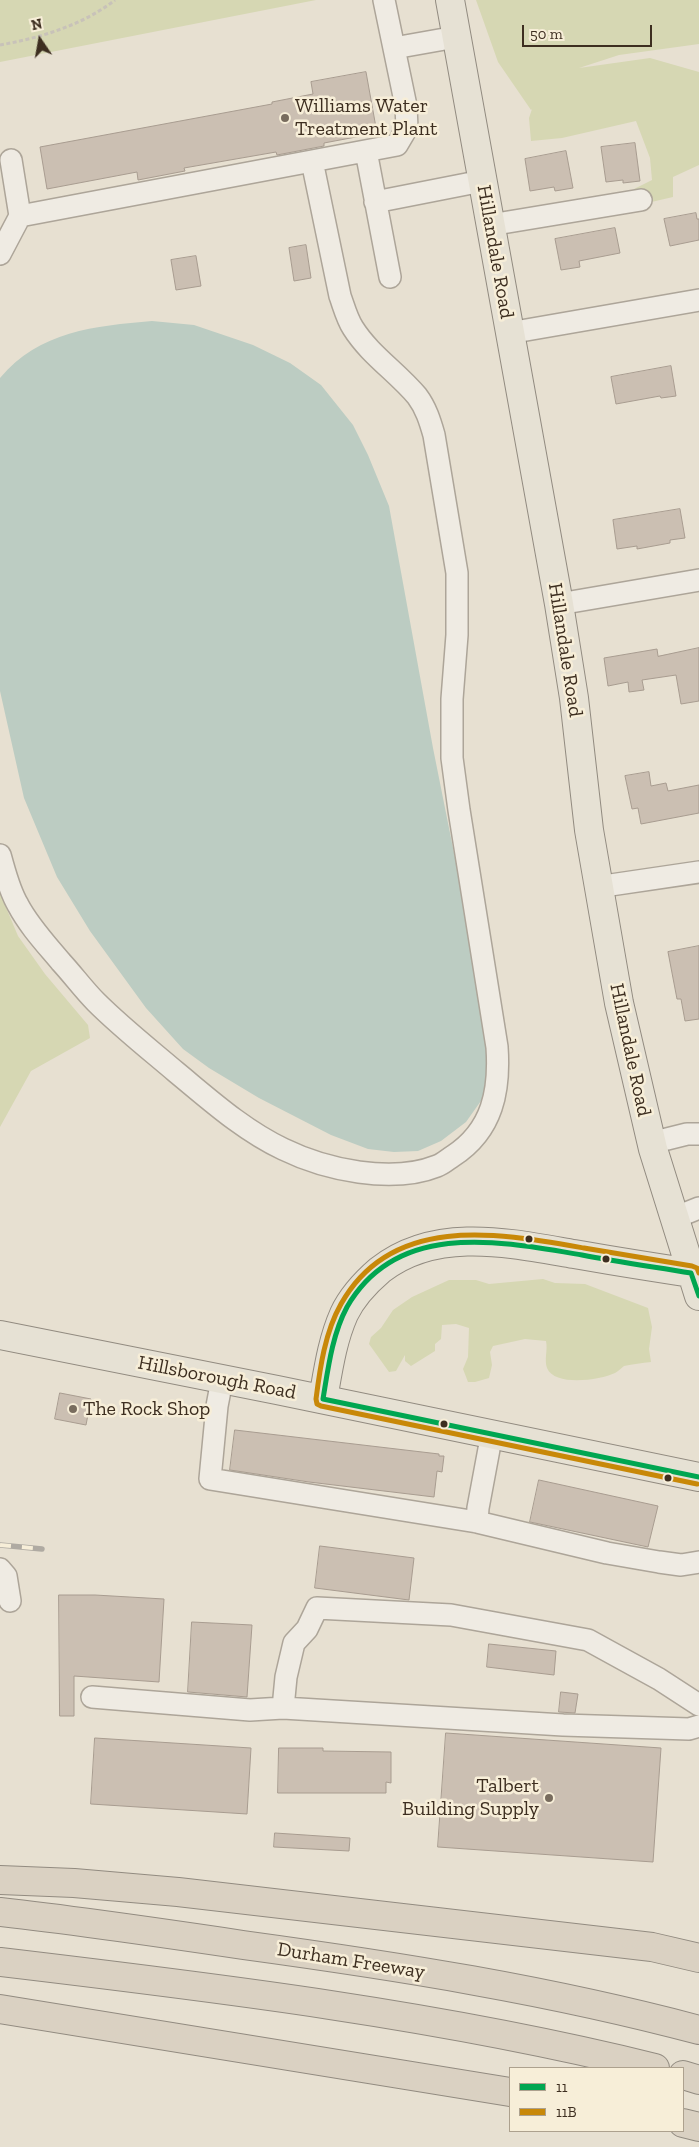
<!DOCTYPE html>
<html>
<head>
<meta charset="utf-8">
<style>
  body { margin:0 }
  #map { position:relative; width:699px; height:2147px; overflow:hidden; background:#e7e0d1; font-family:"Zilla Slab",serif }
  canvas { display:block }
  .legend { position:absolute; left:509px; top:2067px; width:175px; height:65px; box-sizing:border-box; background:#f7eed8; border:1px solid #ada18e; margin:0; padding:6px 9px; list-style:none; font-size:15px; color:#3d2e20 }
  .legend li { display:flex; align-items:center; gap:10px; height:25px }
  .legend b { width:25px; border:1px solid #ada18e }
  .north { position:absolute; left:15px; top:15px; width:50px; height:50px; -webkit-text-stroke:4px #f7eed8; paint-order:stroke; rotate:348deg; font-size:14px; font-weight:700; line-height:20px; text-align:center; color:#3d2e20 }
  .north::after { content:''; display:block; margin:auto; width:18px; height:22px; background:#3d2e20; clip-path:polygon(50% 0,100% 100%,50% 72%,0 100%) }
  .scale { position:absolute; left:522px; top:25px; width:130px; height:22px; box-sizing:border-box; border:2px solid #3d2e20; border-top:0; padding-left:6px; font-size:15px; line-height:18px; white-space:nowrap; color:#3d2e20; -webkit-text-stroke:4px #f7eed8; paint-order:stroke }
</style>
</head>
<body>
<div id="map">
<canvas width="699" height="2147"></canvas>
<ul class="legend">
<li><b style="height:6px;background:#00a651"></b>11</li>
<li><b style="height:6px;background:#c88808"></b>11B</li>
</ul>
<div class="north">N</div>
<div class="scale">50 m</div>
</div>
<script>
const c = document.querySelector('canvas').getContext('2d');
c.lineJoin = 'round';
function fillPath(path, color) { c.fillStyle = color; c.fill(path, 'evenodd'); }
function stroke(path, color, width, dash) { c.strokeStyle = color; c.lineWidth = width; c.lineCap = dash ? 'butt' : 'round'; c.setLineDash(dash || []); c.stroke(path); }
function label(font, color, halo, rows, align = 'center') {
  c.font = font + ' "Zilla Slab",serif'; c.lineWidth = 5; c.setLineDash([]); c.textBaseline = 'middle'; c.strokeStyle = halo; c.fillStyle = color; for (const [text, x, y, turn = 0] of rows) {
    c.save(); c.translate(x, y); c.rotate((+turn || 0) * Math.PI / 180); c.textAlign = isNaN(turn) ? turn : align; if (halo) c.strokeText(text, 0, 0); c.fillText(text, 0, 0); c.restore();
  }
}
const green = new Path2D(`
  M0,0H316L0,62Z
  M476,0H699V44L619,55L579,68L650,58L699,72V165L673,177V197L634,206V189L652,180L650,158L636,121L562,138L531,141L529,118L532,109L531,110L498,62Z
  M0,893L18,936L45,974L88,1025L90,1038L31,1071L0,1127Z
  M543,1279L555,1283L585,1284L648,1308L652,1327L649,1349L651,1362C642,1363 633,1364 624,1366C621,1368 619,1371 615,1373C600,1380 555,1387 547,1368C544,1359 548,1350 546,1341L525,1339L493,1346L490,1352L492,1365L489,1378L475,1382H468L463,1369L468,1357L469,1328L456,1324L442,1325L441,1339L435,1344V1351L411,1366L405,1361V1355L396,1371L389,1372L369,1344L371,1337L381,1328L393,1310L412,1297L449,1280H476L489,1284Z`);
const water = new Path2D(`
  M152,321L194,325L253,345L290,363L321,385L353,425L368,455L389,506L433,748L478,973L490,1053L489,1074L483,1098L466,1122L441,1141L418,1151L394,1152L368,1149L331,1135L259,1098L209,1068L183,1049L146,1008L90,931L57,877L24,798L0,691V378C39,331 95,326 152,321Z`);
const building = new Path2D(`
  M366,72L377,133L324,143V146L277,155L276,152L184,168L185,171L138,180L137,172L47,189L40,147L272,104V102L313,94L311,82Z
  M635,143L640,181L623,183V180L606,182L601,147Z
  M566,151L573,188L555,191L554,187L530,191L525,159Z
  M696,213L697,219H699V240L670,246L664,219Z
  M615,228L620,253L579,261L580,267L561,270L555,239Z
  M306,245L311,278L294,281L289,248Z
  M196,256L201,286L176,290L171,260Z
  M671,366L676,396L661,398L660,396L616,404L611,377Z
  M680,509L685,538L670,540V543L637,549V546L617,549L613,520Z
  M699,648V701L681,704L676,675L642,680L644,690L629,692L628,682L608,686L604,658L657,649L658,656Z
  M649,772L651,786L666,783L668,791L699,785V813L641,824L638,808L632,809L625,776Z
  M699,946V1019L685,1021L681,999H677L668,952Z
  M60,1393L91,1399L86,1425L55,1419Z
  M235,1430L439,1454V1456H444L442,1472L437,1471L434,1497L309,1482L230,1470Z
  M539,1480L658,1506L648,1547L530,1522Z
  M320,1546L414,1558L409,1600L315,1588Z
  M59,1595H95L164,1599L159,1682L74,1676V1716H60Z
  M192,1622L252,1625L247,1697L188,1692Z
  M489,1644L556,1651L554,1675L487,1667Z
  M561,1692L578,1694L575,1713L559,1712Z
  M446,1733L661,1748L653,1862L438,1847Z
  M95,1738L251,1748L247,1814L91,1804Z
  M279,1748H323V1751L391,1752V1783L386,1782V1793H278Z
  M275,1833L350,1838L349,1851L274,1847Z`);
const path = new Path2D(`
  M0,45C40,38 83,25 115,0`);
const minor = new Path2D(`
  M394,48L456,37
  M366,151L390,277
  M375,202L482,181
  M20,216L397,145L407,128L406,106L384,0
  M490,225L641,200
  M0,254L20,216L11,160
  M509,333L699,300
  M559,604L699,580
  M0,855C5,872 9,890 18,905C29,926 46,944 61,962C73,975 84,990 96,1002C121,1027 149,1049 176,1072C210,1100 243,1130 283,1149C326,1170 392,1184 437,1166C443,1164 448,1159 453,1156C493,1130 500,1090 497,1047L459,810L452,758V699L457,635V573L434,435C430,421 426,408 417,396C397,372 370,355 353,328C347,319 344,307 340,296L312,161
  M597,887L699,872
  M651,1143L687,1134H699
  M674,1218L699,1208
  M222,1380L217,1406L210,1479L477,1522L607,1553L659,1562L681,1565L699,1562
  M477,1522L478,1508L492,1433
  M0,1569L6,1576L10,1601
  M92,1697L250,1710L283,1708L563,1725L689,1729L699,1726
  M283,1708L286,1677L294,1643L307,1629L317,1608L451,1615L588,1640L659,1679L699,1705`);
const major = new Path2D(`
  M450,0L559,604L574,698L589,830L619,1003L653,1149L699,1296
  M0,1335L277,1390L699,1477
  M323,1399C328,1371 332,1341 344,1314C352,1297 366,1282 380,1270C436,1226 510,1243 574,1254C613,1261 652,1267 691,1273`);
const highway = new Path2D(`
  M0,1880L74,1883L178,1892L652,1947L699,1958
  M0,1912C81,1921 162,1933 243,1945C397,1966 549,1990 699,2030
  M0,1962C219,1988 441,2015 655,2068
  M0,2009L510,2092
  M683,2075L699,2080
  M683,2123L699,2127`);
const rail = new Path2D(`
  M0,1545L42,1549`);
const bus1 = new Path2D(`
  M699,1296L691,1273C655,1267 618,1262 582,1255C500,1241 397,1220 347,1307C332,1335 328,1369 323,1399L699,1477`);
const bus2 = new Path2D(`
  M697,1484L321,1406L317,1404L316,1399C320,1368 325,1332 341,1304C392,1213 498,1233 584,1248C620,1254 656,1260 692,1266L697,1268L699,1273`);
const markers = [
  [285,118,5,"#786c5e"],
  [529,1239,4.5,"#3d2e20"],
  [606,1259,4.5,"#3d2e20"],
  [73,1409,5,"#786c5e"],
  [444,1424,4.5,"#3d2e20"],
  [668,1478,4.5,"#3d2e20"],
  [549,1798,5,"#786c5e"]
];
const poiNames = [
  ["Williams Water",295,106],
  ["Treatment Plant",295,129],
  ["The Rock Shop",83,1409],
  ["Talbert",539,1786,"right"],
  ["Building Supply",539,1809,"right"]
];
const streetNames = [
  ["Hillandale Road",495,252,80],
  ["Hillandale Road",565,650,81],
  ["Hillandale Road",630,1050,78],
  ["Hillsborough Road",217,1378,11],
  ["Durham Freeway",351,1961,9]
];
fillPath(green, '#d6d7b3');
fillPath(water, '#bcccc2');
fillPath(building, '#cbbfb2');
stroke(building, '#a89c90', 1);
stroke(minor, '#ada599', 24);
stroke(major, '#928b80', 30);
stroke(highway, '#928b80', 30);
stroke(path, '#c8c2b9', 3, [4, 2.5]);
stroke(minor, '#efebe3', 21);
stroke(major, '#e6e1d4', 28);
stroke(highway, '#dad1c2', 28);
stroke(rail, '#afaaa2', 5.5);
stroke(rail, '#f7eed8', 4, [11]);
stroke(bus1, '#00a651', 5);
stroke(bus2, '#c88808', 5);
for (const [x, y, r, color] of markers) { const dot = new Path2D(); dot.arc(x, y, r, 0, 2 * Math.PI); c.fillStyle = color; c.fill(dot); stroke(dot, '#f7eed8', 2); }
label('20px', '#3d2e20', '#f7eed8', poiNames, 'left');
label('20px', '#3d2e20', '#f7eed8', streetNames);
</script>
</body>
</html>
